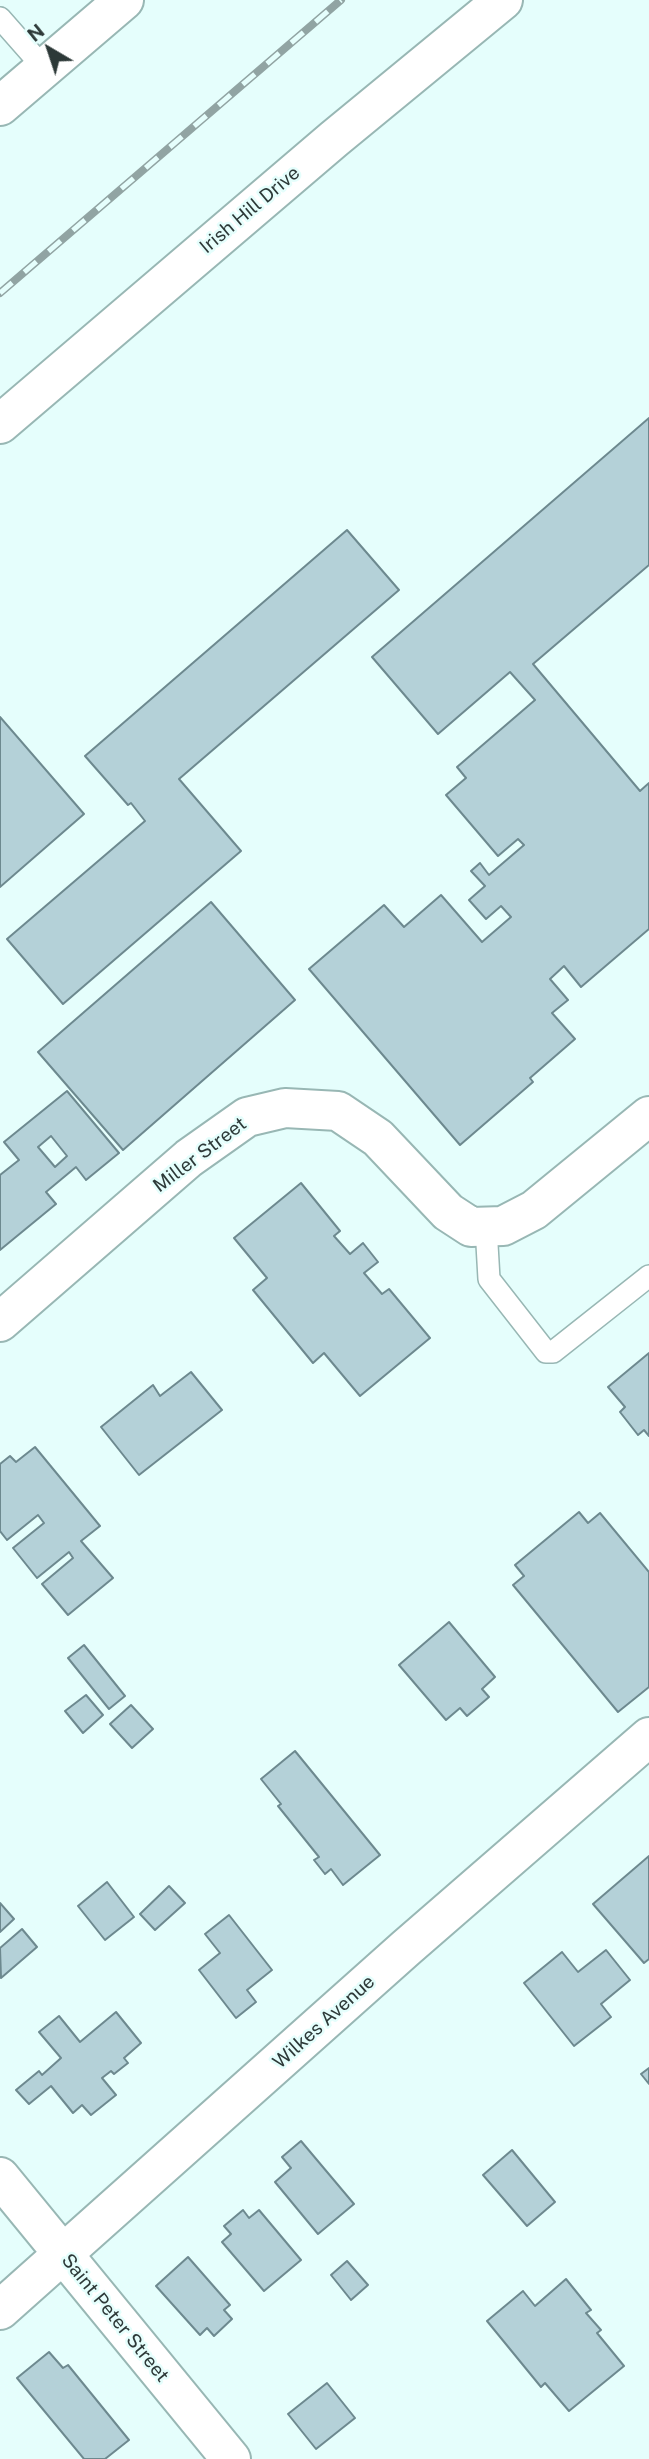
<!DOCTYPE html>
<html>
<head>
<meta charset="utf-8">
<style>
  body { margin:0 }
  #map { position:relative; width:649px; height:2459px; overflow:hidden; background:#e5fefc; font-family:"Public Sans",sans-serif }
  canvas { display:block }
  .north { position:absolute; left:14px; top:14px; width:70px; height:70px; -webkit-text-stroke:5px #e5fefc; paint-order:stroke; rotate:321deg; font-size:19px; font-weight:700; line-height:28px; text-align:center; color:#2d3938 }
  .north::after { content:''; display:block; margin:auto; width:24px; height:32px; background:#2d3938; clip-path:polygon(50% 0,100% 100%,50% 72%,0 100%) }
</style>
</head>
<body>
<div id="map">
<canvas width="649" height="2459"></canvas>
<div class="north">N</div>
</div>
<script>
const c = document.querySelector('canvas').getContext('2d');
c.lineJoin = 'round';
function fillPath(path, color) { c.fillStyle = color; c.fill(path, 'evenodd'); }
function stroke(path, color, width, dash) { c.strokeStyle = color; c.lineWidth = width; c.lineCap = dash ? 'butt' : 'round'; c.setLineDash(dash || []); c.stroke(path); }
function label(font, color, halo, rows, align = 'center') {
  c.font = font + ' "Public Sans",sans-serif'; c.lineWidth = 5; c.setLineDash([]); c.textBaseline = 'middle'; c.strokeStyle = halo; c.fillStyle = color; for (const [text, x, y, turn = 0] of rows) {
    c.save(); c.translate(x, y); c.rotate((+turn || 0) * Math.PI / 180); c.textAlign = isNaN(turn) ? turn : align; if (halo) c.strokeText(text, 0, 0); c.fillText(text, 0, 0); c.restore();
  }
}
const building = new Path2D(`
  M649,418V565L533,664L640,791L649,783V929L581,987L564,966L550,979L568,1000L552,1013L575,1039L530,1078L533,1082L460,1145L309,969L384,905L404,927L441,895L482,942L511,917L501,906L486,919L469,900L485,886L471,871L480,863L489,875L524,845L518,839L498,856L446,795L466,778L457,767L535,700L510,672L438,734L372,657Z
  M347,530L399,590L179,779L241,851L63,1004L7,939L145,821L131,803L128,805L85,756Z
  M0,717L84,814L0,887Z
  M211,902L295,1000L123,1150L38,1052Z
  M67,1091L119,1153L86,1180L76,1167L46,1192L56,1204L0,1250V1175L19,1160L4,1142ZM51,1136L67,1156L55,1167L38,1147Z
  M301,1183L340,1231L334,1236L350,1254L363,1243L378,1262L364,1273L382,1294L389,1289L430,1338L360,1396L324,1353L313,1363L253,1290L267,1278L234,1238Z
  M649,1353V1436L644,1430L638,1435L620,1412L625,1407L608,1387Z
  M191,1372L222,1410L139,1475L101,1427L153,1385L160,1396Z
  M35,1447L100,1526L81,1541L113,1578L68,1615L42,1584L73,1558L69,1552L37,1578L13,1548L44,1523L38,1515L7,1540L0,1531V1464L10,1456L16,1462Z
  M579,1512L588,1523L600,1513L649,1572V1687L618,1712L513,1585L524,1576L515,1565Z
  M449,1622L495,1677L482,1689L489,1697L467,1716L460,1708L446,1720L399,1665Z
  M84,1645L125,1696L109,1709L68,1658Z
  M86,1695L103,1715L83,1733L65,1711Z
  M131,1705L153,1729L132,1748L110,1724Z
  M295,1751L380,1855L343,1885L331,1869L325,1874L314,1860L319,1857L278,1806L281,1804L261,1779Z
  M649,1856V1959L644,1963L593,1904Z
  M107,1882L134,1917L105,1940L78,1906Z
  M169,1886L185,1903L155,1930L140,1914Z
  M0,1903L14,1919L0,1932Z
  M229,1915L272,1970L247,1990L256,2002L236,2018L199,1970L220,1953L205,1934Z
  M22,1929L37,1947L1,1978L0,1948Z
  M606,1950L630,1980L601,2004L611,2017L574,2046L524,1983L562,1952L578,1972Z
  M116,2012L141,2043L124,2058L128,2063L114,2074L111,2071L102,2078L116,2095L91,2115L82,2105L73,2113L51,2086L29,2104L16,2090L39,2071L42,2075L61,2058L39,2032L59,2016L80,2042Z
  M649,2068V2084L641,2074Z
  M301,2141L354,2204L318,2234L275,2182L291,2168L282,2157Z
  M512,2150L555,2202L527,2226L483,2175Z
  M243,2210L249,2218L259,2210L301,2260L264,2291L222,2242L231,2234L224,2226Z
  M188,2257L230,2305L224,2310L232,2319L214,2336L207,2328L200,2335L156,2286Z
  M347,2261L368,2285L351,2300L331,2275Z
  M566,2279L591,2310L586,2313L601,2330L597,2333L624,2366L569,2411L545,2383L541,2387L487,2321L523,2291L535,2306Z
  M49,2352L63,2368L68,2365L129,2440L105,2459H84L17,2378Z
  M327,2383L355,2418L316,2449L288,2414Z`);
const service = new Path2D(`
  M0,18L44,68
  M486,1227L489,1279L546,1352H553L649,1276`);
const minor = new Path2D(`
  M0,1322L189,1158L247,1117L285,1108L338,1111L378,1138L448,1212L471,1227L503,1226L534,1210L649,1116
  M0,2177L231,2459
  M0,2310L406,1948L649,1737`);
const tertiary = new Path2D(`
  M0,106L124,0`);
const secondary = new Path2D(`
  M0,424L334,139L503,0`);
const rail = new Path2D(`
  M0,293L341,0`);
const streetNames = [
  ["Irish Hill Drive",250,210,-40],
  ["Miller Street",200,1155,-37],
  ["Wilkes Avenue",324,2022,-42],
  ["Saint Peter Street",115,2318,51]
];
fillPath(building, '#b4d1d8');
stroke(building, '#6d898f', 2);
stroke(service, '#98b7b4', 24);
stroke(minor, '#98b7b4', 42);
stroke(tertiary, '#98b7b4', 42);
stroke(secondary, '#98b7b4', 42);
stroke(service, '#fff', 21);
stroke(minor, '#fff', 38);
stroke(tertiary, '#fff', 38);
stroke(secondary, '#fff', 38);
stroke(rail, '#91a4a3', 8);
stroke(rail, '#e5fefc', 5, [16]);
label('19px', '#2d3938', '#e5fefc', streetNames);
</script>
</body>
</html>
